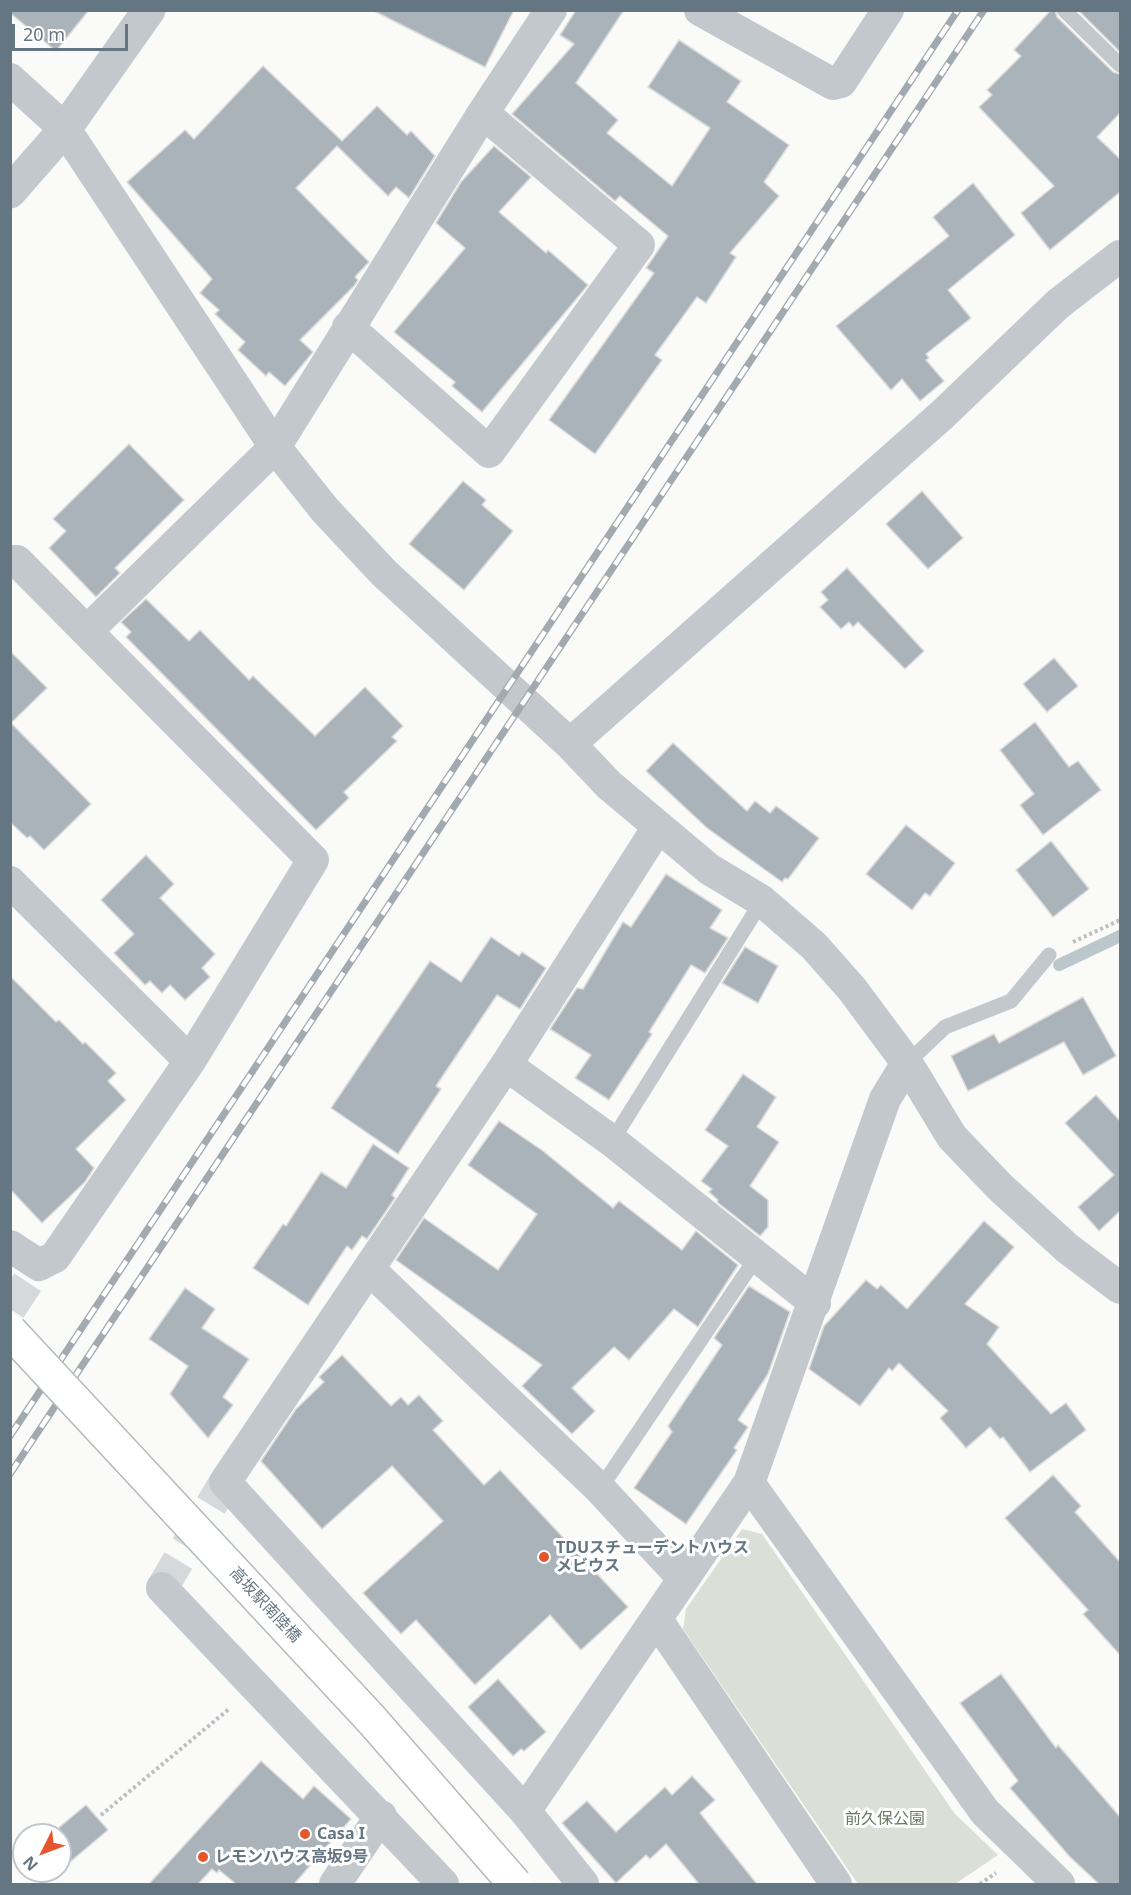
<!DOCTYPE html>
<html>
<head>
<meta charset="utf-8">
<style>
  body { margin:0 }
  #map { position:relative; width:1131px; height:1895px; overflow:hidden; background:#fafaf8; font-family:"Noto Sans",sans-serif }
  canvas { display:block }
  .frame { position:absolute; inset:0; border:12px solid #657683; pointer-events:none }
  .north { position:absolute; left:12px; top:1823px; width:60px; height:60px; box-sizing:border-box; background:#fff; border:2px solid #c1c8cd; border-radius:50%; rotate:228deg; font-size:16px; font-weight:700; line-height:24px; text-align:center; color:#657683 }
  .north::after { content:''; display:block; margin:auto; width:21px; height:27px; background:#e4572e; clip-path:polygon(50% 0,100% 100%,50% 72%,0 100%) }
  .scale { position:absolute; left:12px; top:24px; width:116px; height:27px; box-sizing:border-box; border:3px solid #657683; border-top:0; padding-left:8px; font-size:18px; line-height:21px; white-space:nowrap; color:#657683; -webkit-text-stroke:4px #fff; paint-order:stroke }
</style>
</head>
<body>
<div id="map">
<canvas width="1131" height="1895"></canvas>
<div class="frame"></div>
<div class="north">N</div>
<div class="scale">20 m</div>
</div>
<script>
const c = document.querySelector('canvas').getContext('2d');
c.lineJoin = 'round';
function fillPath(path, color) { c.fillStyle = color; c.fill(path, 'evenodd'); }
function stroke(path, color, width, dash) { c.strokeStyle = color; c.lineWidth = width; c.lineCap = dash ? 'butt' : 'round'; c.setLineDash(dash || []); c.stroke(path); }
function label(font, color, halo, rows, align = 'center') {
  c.font = font + ' "Noto Sans","Noto Sans JP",sans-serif'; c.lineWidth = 6; c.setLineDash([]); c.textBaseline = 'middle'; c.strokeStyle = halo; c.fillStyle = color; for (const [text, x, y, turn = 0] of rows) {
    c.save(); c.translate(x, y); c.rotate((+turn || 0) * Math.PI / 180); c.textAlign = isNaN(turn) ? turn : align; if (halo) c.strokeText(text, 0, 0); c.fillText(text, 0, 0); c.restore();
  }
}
const green = new Path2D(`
  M742,1529L762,1534L955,1814L998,1855L955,1884H858L683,1629L686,1609Z`);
const stream = new Path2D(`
  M1059,965L1120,936`);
const building = new Path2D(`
  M10,10H89L56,51L10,13Z
  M372,10H514L485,67Z
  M576,10H624L576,83L618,120L607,133L672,186L710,128L648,87L679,40L741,81L727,102L789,145L764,182L779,196L730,253L736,257L706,303L697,297L655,355L662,360L595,454L549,420L654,273L646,268L668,236L620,196L615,201L512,114L574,44L560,35Z
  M1051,10H1055L1057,17L1113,72L1120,74V113L1097,137L1120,159V192L1050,250L1021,213L1054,186L979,107L992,95L987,90L1021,56L1014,50Z
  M1078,10H1120V52Z
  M263,66L342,141L377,106L407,135L411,131L435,156L409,198L396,187L388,196L337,146L296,188L369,262L355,277L358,280L354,286L300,340L313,352L285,386L269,372L266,376L238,350L245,342L215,314L219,310L200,293L212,279L127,182L185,130L194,139Z
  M494,146L531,177L499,212L546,253L548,250L588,285L482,412L452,386L455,382L394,332L465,248L436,223L461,182Z
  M973,183L1015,235L948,290L971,318L926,354L929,358L926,360L944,381L920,401L902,379L891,390L836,326L949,236L933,217Z
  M129,444L184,500L115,568L120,573L96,597L49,548L66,531L53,519Z
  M463,481L486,500L482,505L513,531L464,590L409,544Z
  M922,491L963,538L928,569L886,524Z
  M847,568L924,651L905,669L858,622L853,627L849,622L841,629L820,607L828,600L821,592Z
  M146,599L189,641L200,630L249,680L253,676L315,736L365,687L403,726L392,737L397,741L344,792L349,798L316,830L126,637L131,632L121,622Z
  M10,651L47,688L11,723L91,804L44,850L30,836L27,838L10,822Z
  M1054,658L1078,686L1047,712L1023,684Z
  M1035,722L1069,767L1078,761L1101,790L1043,835L1020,805L1034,794L1000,750Z
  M673,743L747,811L755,801L770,813L776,806L819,838L788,879L785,878L782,882L707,828L646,771Z
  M906,825L955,863L930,896L925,893L912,910L866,874Z
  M1051,841L1089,889L1053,917L1016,870Z
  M146,855L174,884L160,898L215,954L202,968L210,977L185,1000L170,985L162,993L150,981L145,985L114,953L134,934L101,900Z
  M666,874L722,910L710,928L728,938L705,973L691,965L649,1032L652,1034L609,1100L575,1078L591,1055L550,1029L577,988L583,989L623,922L631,927Z
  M491,937L519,956L522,952L546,968L520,1009L497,995L436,1086L441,1089L398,1154L331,1108L430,961L461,982Z
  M745,947L778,966L758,1003L722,983Z
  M10,976L56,1022L59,1020L83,1044L85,1042L116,1073L108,1081L126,1100L76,1149L94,1168L85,1182L42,1223L10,1189Z
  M1083,997L1116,1056L1083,1075L1064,1042L968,1091L951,1056L994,1034L999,1043Z
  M743,1074L776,1097L757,1127L779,1142L750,1186L768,1200V1227L760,1236L717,1202L718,1200L709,1192L712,1189L701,1181L728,1146L705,1130Z
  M1096,1095L1120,1121V1211L1099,1231L1078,1207L1114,1175L1065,1123Z
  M499,1121L543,1151L613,1208L619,1201L682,1250L696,1231L738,1265L698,1327L674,1309L629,1360L614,1347L572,1388L595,1411L572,1434L522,1386L542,1365L396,1260L424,1218L498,1270L537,1214L468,1165Z
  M373,1144L409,1168L392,1195L395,1198L367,1239L362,1236L352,1250L347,1246L308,1305L253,1268L283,1224L286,1226L321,1172L346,1188Z
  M984,1221L1014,1247L965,1304L999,1327L987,1344L1051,1414L1066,1403L1086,1430L1030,1472L1003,1437L1000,1439L990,1427L966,1448L940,1418L948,1411L899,1363L892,1371L889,1368L860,1406L809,1369L824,1326L866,1280L877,1289L881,1285L907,1309Z
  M749,1286L790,1312L768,1374L738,1420L748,1427L734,1448L737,1450L686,1524L634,1488L672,1432L668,1426L722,1345L714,1338Z
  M185,1288L215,1309L202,1328L249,1359L223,1397L233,1405L208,1438L170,1394L188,1366L149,1339Z
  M342,1355L391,1406L401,1397L408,1405L419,1395L443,1421L433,1430L484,1485L500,1470L628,1607L581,1650L550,1615L475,1685L416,1620L401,1634L363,1593L443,1521L392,1466L322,1529L261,1461L296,1409L324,1382L319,1377Z
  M1053,1475L1081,1506L1075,1512L1120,1562V1655L1083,1614L1088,1610L1005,1518Z
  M1001,1674L1056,1748L1058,1745L1120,1817V1884H1099L1070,1857L1010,1788L1018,1781L960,1703Z
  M498,1679L546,1732L524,1751L521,1749L513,1756L468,1707Z
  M261,1761L303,1799L314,1786L351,1819L294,1884H236L219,1870L217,1873L212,1869L198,1884H149Z
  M692,1776L715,1800L700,1813L757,1884H699L666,1844L650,1859L646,1855L616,1883L562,1823L587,1801L616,1832L665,1787L672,1795Z
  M86,1805L108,1830L70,1862L67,1859L60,1865V1835H50Z
  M35,1871H53L43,1880Z`);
const minorTunnel = new Path2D(`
  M10,1309L39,1265
  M162,1588L225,1482`);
const path = new Path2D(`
  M1073,942L1120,920
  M101,1815L229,1709
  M980,1884L996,1873`);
const service = new Path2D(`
  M1064,10L1120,65
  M907,1063L945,1027L1011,1001L1049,955
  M612,1141L762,901
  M600,1489L756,1258`);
const minor = new Path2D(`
  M700,10L833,84L841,82L888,10
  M10,79L65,129L275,447L325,510L384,573L570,744L609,785L709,869L762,901L814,946L852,989L907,1063L952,1137L1000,1187L1067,1248L1120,1288
  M348,327L489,452L639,245L483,113
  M10,561H17L313,860L190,1061L55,1257L39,1265L10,1246
  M87,631L275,447L483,113L551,10
  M570,744L942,415L1058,304L1120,256
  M10,882L190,1061
  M506,1065L612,1141L815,1303
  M370,1270L600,1489L682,1577
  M749,1483L985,1812L1059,1884
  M162,1588L443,1884
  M657,1620L836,1884
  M525,1811L749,1483L885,1099L907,1063
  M335,1884L381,1816
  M583,1884L525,1811L225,1482L506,1065L658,827`);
const tertiary = new Path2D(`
  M10,192L65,129L149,10`);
const rail = new Path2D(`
  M10,1436L958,10
  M10,1474L984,10`);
const secondaryBridge = new Path2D(`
  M10,1331L371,1719L515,1884`);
const markers = [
  [544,1557,6,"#e4572e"],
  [305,1834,6,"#e4572e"],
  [203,1857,6,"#e4572e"]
];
const poiNames = [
  ["TDUスチューデントハウス",556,1548],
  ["メビウス",556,1566],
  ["Casa I",317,1834],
  ["レモンハウス高坂9号",215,1857]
];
const streetNames = [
  ["高坂駅南陸橋",265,1605,47]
];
const parkNames = [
  ["前久保公園",885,1819]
];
fillPath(green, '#dadfd7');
stroke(stream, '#bbc7cb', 12);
fillPath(building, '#aab3b9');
stroke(building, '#dcdcda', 1.5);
stroke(minorTunnel, '#d5d9db', 32, [32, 16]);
stroke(path, '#bbbfc2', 4, [3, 3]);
stroke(service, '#c3c8cc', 15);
stroke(minor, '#c3c8cc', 32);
stroke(tertiary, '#c3c8cc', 33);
stroke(rail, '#a2aab0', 7);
stroke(rail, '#fff', 4.5, [14]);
stroke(secondaryBridge, '#b3babf', 36, []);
stroke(secondaryBridge, '#fff', 33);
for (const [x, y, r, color] of markers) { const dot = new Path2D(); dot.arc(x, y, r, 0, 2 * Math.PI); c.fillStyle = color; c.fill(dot); stroke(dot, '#fff', 2); }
label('bold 16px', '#657683', '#fff', poiNames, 'left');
label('16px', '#657683', '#fff', streetNames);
label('16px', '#687a64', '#fff', parkNames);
</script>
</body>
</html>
